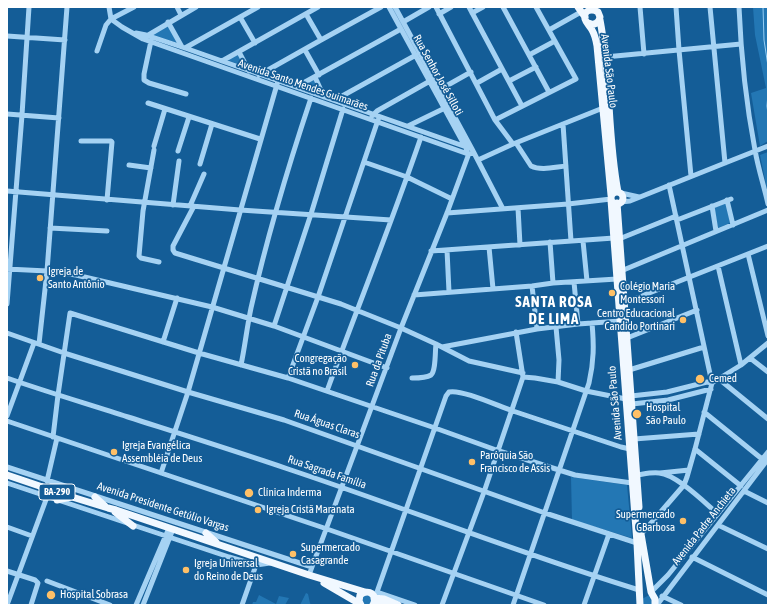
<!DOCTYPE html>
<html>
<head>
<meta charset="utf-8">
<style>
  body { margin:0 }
  #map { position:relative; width:775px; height:612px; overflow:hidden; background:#145d97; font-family:"Asap Condensed",sans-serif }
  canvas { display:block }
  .frame { position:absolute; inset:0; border:8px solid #fff; pointer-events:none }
</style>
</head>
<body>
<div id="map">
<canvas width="775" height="612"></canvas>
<div class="frame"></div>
</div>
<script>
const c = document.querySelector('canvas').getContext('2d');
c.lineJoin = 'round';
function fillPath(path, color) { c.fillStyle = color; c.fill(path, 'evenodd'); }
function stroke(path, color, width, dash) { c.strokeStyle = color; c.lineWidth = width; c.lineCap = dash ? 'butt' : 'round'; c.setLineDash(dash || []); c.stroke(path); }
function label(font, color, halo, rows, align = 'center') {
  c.font = font + ' "Asap Condensed",sans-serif'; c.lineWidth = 3.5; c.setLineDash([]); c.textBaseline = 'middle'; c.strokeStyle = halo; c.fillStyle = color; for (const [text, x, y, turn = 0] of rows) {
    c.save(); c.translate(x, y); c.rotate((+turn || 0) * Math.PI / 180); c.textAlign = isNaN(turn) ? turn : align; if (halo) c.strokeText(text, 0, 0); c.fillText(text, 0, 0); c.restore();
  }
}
const green = new Path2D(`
  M753,7H768V141L760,146L751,93L766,88L755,35Z
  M168,25L178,43L150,35Z
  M238,54L244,66L227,60Z
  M314,80L320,93L300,87Z
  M768,152V194L760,155Z
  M726,203L730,223L718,228L714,208Z
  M571,477L627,485L632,538L572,520Z
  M306,593L308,594L310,603L311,605H300Z
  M371,594V605H362V595Z
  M651,594L653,605H641L642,599Z
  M259,595L276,604L279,596L289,598L285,605H252L253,602H256Z`);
const stream = new Path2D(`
  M763,7L764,40L768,66
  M768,94L767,106L768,114`);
const minor = new Path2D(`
  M109,7L111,19
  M177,7L181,15
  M395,7L472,149L503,209
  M436,7L495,120L513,144
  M469,7L522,106
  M503,7L549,92
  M640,7L644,54
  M676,7L679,50L691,176
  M710,7L725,163
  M739,7C741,55 746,103 755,150C758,168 764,186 768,204
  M472,13L483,7
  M306,14L321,40
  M439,14L451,7
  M240,17L255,43
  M111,19L122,27L143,39L468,154L474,153
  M168,22L182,47
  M403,22L429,7
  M549,30L581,12
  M136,33L146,35L185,48L472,149
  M7,36L65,40
  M145,37L196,7
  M151,41L144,74V80L149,83L186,94
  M185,48L258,7
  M305,50L319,75
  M97,51L106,25L111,19L134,7
  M239,52L249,71
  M529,55L555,41
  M605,57L741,44
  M222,61L318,7
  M259,75L321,40L381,7
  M315,77L324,97
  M509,81L536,67
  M477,83L502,69
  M296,87L401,29
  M439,90L471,72
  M335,100L416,55
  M148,103L260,139
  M7,114L59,118
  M372,116L377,111L430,81
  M495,120L576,79L536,7
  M563,124L571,241
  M408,126L445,108
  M81,141H111L112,142L107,200
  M516,143L531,166C541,171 555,167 566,166
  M154,146L165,109
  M154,150L143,211L139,256L141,258L159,262
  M178,151L189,117
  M478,160L513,144L603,108
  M364,162L407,177L452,199
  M200,164L212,124
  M129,165L151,168
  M7,191L240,210L391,220
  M621,193L639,197
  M727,200L733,225
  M621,202L630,201L725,163L768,146
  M173,205L179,161
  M190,206L204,174
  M194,206L173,246V250L175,253L341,304L401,328L436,344L469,361L523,373
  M712,206L716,231
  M518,208L520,245
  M447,213L568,204L611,199
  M677,220L731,199
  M50,228L107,231
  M619,239L676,216
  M583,241L587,281
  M550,242L553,283
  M489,247L493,289
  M447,250L449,292
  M431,251L614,238
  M748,254L768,336
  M718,266L741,365
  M7,269L47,271L76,275L212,307L274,326L387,368
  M621,271L768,210
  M574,282L578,324
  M532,286L537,329
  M414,295L532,286L553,283L617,279
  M624,303L768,246
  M7,304L22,115L29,7
  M274,326L311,214L343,109
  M556,327L559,360L558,382
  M7,333L64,353L188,392L284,420L545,513L637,543
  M627,338L697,310
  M163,342L177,298
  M39,344L47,271L67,7
  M442,347L537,329L578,324L620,321
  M750,358L768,372
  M241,365C245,346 247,327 251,308C267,237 288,167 311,98
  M629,370L704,347
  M523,377L535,378L558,382L586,391L626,399
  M7,378C47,392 88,404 128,417C181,434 235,451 288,469C405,508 521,554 639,590
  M288,378L318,297L378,120
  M412,378C417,378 426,378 431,375C436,371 435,350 436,344
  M719,379L768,419
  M712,383L741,365L768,343
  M327,391C358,306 392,222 421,137
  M631,396L667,392L707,382L712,383
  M632,404L668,400L711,389
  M704,412L762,459
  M7,416L34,343
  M7,421L327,529L544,605
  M53,437L58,395L70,313L199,353L288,378L435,428L499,451L559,470L575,475L632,483
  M634,439L699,434
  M695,449L741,486
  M7,467L312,567
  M161,473L188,392L278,81
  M660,473L689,470
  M637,475C644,474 652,472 659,473C676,474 705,503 718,514
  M47,481L57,438
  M7,483L229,557L256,565L270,563
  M744,491L768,503
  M718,525L768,549
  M7,527L32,536
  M640,532L644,531L646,529L684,485L687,477L695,449L712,383L669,185
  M692,557L768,595
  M7,571L35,580L38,583L31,605
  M309,575L401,328L447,213L468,156L466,148L389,7
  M47,581L110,605
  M377,592L415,605
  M651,592L668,575L768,452
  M374,596L377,592L446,396L449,392C462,389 498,406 513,411C549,423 585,435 621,447L630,449
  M662,596L681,605
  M7,605L47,497
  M136,605L169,528
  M143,605L173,529
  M242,605L256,565
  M442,605L484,492L523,377L516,332
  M513,605L589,383C594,361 594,345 592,323
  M584,605L609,534
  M657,605L768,459`);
const major = new Path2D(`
  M578,7L585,17
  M600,20C611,76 607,135 618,192
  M588,23C594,26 599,23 600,17L598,12C592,8 583,10 585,19C586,23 590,26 592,30C595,35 596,40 597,46L611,195
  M611 198a6 6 0 1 1 12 0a6 6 0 1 1-12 0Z
  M611,200L637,543L640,605
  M617,203L639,507
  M7,475L72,497L108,508L116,510L309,575L365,592
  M95,497L105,506
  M57,500L71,497
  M115,512L133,526
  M640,528L651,592L655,599V605
  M206,533L216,542
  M324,583L360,604
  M374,598L384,599L398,605
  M361,605L359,601L360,595C369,588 378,595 373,605
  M373,605L382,604L388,605`);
const markers = [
  [40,278,4,"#ffc067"],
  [612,293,4,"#ffc067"],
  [683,320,4,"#ffc067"],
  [355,365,4,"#ffc067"],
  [700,379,5,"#ffc067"],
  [637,414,5,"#ffc067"],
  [114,452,4,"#ffc067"],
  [472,462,4,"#ffc067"],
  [249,493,5,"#ffc067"],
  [258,510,4,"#ffc067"],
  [683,521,4,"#ffc067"],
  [293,554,4,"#ffc067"],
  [186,570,4,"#ffc067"],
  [51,595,5,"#ffc067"]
];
const shields = [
  [57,492,36]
];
const shieldNames = [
  ["BA-290",57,492]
];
const streetNames = [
  ["Avenida São Paulo",609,71,83],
  ["Rua Senhor José Silloti",438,75,61],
  ["Avenida Santo Mendes Guimarães",303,85,19],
  ["Rua da Pituba",379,360,-70],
  ["Avenida São Paulo",615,403,-95],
  ["Rua Águas Claras",327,424,19],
  ["Rua Sagrada Família",327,472,19],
  ["Avenida Presidente Getúlio Vargas",163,507,18],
  ["Avenida Padre Anchieta",704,526,-52]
];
const poiNames = [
  ["Igreja de",48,272],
  ["Santo Antônio",48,285],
  ["Colégio Maria",620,287],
  ["Montessori",620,300],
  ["Centro Educacional",675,314,"right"],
  ["Candido Portinari",675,327,"right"],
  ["Congregação",347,359,"right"],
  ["Cristã no Brasil",347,372,"right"],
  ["Cemed",709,379],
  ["Hospital",646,408],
  ["São Paulo",646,421],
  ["Igreja Evangélica",122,446],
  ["Assembléia de Deus",122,459],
  ["Paróquia São",480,456],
  ["Francisco de Assis",480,469],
  ["Clínica Inderma",258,493],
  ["Igreja Cristã Maranata",266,510],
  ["Supermercado",675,515,"right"],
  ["GBarbosa",675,528,"right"],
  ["Supermercado",301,548],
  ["Casagrande",301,561],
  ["Igreja Universal",194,564],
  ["do Reino de Deus",194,577],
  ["Hospital Sobrasa",60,595]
];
const districtNames = [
  ["SANTA ROSA",554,302],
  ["DE LIMA",554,319]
];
fillPath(green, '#2377b4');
stroke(stream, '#97cff5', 1);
stroke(minor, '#a5d2f3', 5);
stroke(major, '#f1f8ff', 7);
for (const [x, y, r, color] of markers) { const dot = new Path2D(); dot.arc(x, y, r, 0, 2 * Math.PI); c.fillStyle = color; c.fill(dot); stroke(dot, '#145d97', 1.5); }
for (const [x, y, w] of shields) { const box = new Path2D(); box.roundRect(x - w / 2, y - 8, w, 16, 3); c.fillStyle = '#145d97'; c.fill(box); stroke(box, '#fff', 1); }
label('bold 10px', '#fff', null, shieldNames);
label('11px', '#fff', '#145d97', streetNames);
label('11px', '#fff', '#145d97', poiNames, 'left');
c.letterSpacing = '1px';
label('bold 15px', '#fff', '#145d97', districtNames);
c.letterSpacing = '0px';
</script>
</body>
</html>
